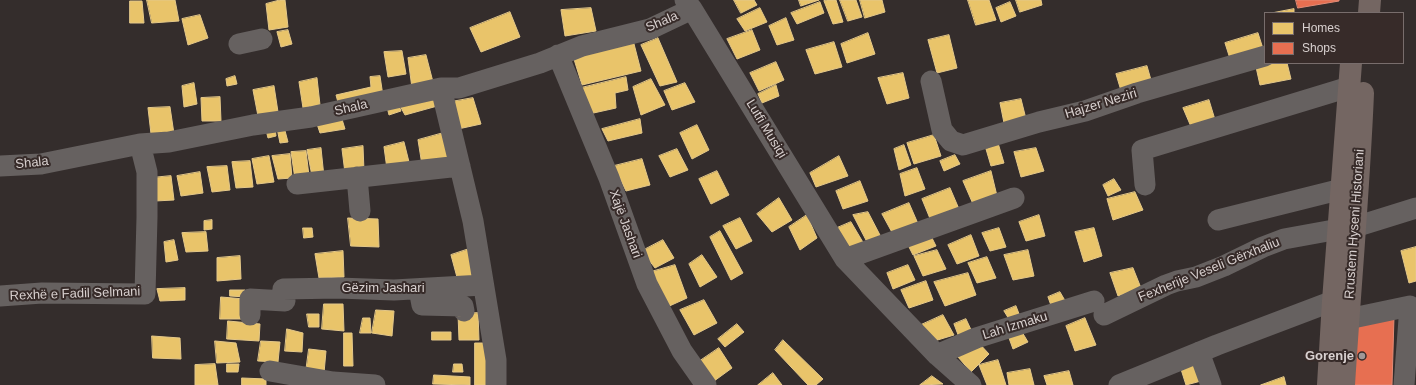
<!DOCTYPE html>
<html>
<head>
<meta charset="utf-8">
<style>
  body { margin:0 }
  #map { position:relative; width:1416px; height:385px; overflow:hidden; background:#342d2c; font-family:Arial,sans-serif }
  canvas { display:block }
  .legend { position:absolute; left:1264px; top:12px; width:140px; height:52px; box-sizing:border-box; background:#372b29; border:1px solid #786d6c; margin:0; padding:5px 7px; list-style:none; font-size:12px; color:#d9d1d0 }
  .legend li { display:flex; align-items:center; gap:8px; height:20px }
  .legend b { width:20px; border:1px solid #786d6c }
</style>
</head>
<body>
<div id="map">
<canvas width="1416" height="385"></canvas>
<ul class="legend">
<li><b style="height:11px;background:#e9c46a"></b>Homes</li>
<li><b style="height:11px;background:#e76f51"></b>Shops</li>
</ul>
</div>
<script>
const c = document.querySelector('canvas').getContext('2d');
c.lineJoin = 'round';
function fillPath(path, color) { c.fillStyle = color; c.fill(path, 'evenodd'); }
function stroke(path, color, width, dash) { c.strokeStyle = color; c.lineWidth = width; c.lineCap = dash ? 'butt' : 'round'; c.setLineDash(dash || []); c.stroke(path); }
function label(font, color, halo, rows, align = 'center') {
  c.font = font + ' Arial,sans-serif'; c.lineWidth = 4; c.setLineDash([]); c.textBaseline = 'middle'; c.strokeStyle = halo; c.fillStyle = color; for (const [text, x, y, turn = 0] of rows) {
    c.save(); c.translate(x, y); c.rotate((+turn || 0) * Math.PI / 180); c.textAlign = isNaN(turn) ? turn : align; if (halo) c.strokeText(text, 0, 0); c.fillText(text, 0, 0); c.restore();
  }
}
const homes = new Path2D(`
  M147,0H175L179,21L152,23Z
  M280,0H285L288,27L269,30L266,4Z
  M734,0H754L757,5L741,13Z
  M799,0H819L801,6Z
  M827,0H836L843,22L833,24L824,1Z
  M840,0H856L862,17L848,21Z
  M860,0H882L885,12L865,18Z
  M968,0H989L996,20L976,25Z
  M1016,0H1041L1042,5L1020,12Z
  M130,1H142L144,23H130Z
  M820,2L824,13L797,24L791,13Z
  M1010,2L1016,16L1001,22L996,8Z
  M591,8L596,31L565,36L561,10Z
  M760,8L767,22L745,31L737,19Z
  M1294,9V13H1272Z
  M510,12L520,37L481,52L470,28Z
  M200,15L208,38L188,45L182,19Z
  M786,18L794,40L777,45L769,26Z
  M288,30L292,44L281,47L277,32Z
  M752,30L760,50L737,59L727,39Z
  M868,33L875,54L847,63L841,44Z
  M1258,33L1265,55L1232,65L1225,43Z
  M949,35L957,68L937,73L928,40Z
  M658,38L677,82L660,86L641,45Z
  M633,40L641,71L582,85L573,56Z
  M834,42L842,67L815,74L806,50Z
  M402,51L406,74L388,77L384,52Z
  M426,55L433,82L412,88L408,58Z
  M776,62L784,80L759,91L750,73Z
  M1276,63H1287L1291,79L1260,85L1256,67Z
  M1147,66L1153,87L1122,94L1116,74Z
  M903,73L909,98L887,104L878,78Z
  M235,76L237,84L227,86L226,79Z
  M380,76L383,96L339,106L336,95L371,87L370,77Z
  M626,77L628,90L615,93L616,108L589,114L581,88Z
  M317,78L320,105L303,108L299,82Z
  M651,79L665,105L641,115L633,87Z
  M194,83L197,104L184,107L182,86Z
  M685,83L695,102L672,110L664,91Z
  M776,85L779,96L762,103L758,94Z
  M274,86L278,112L258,116L253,90Z
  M438,91L441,105L405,115L399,104Z
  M220,97L221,121H202L201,98Z
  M473,98L481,124L458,129L451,102Z
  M1021,99L1027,123L1005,128L1000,103Z
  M1209,100L1216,123L1192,129L1183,108Z
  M398,103L401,111L389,115L387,107Z
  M170,107L174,134H151L148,108Z
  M341,116L345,129L320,133L316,121Z
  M640,119L642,133L608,141L602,129Z
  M697,125L709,150L692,159L680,133Z
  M284,127L288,142L280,143L277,128Z
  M275,128L276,136L268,138L266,130Z
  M447,132L451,160L422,165L418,140Z
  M934,135L941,156L914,164L907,143Z
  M404,142L410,166L387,169L384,147Z
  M998,143L1004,163L991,166L986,149Z
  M904,145L911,165L899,170L894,149Z
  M363,146L364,171L345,173L342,149Z
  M321,148L324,177L312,176L307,150Z
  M1036,148L1044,171L1021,177L1014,152Z
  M677,149L688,170L670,177L659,156Z
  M306,151L309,176L295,179L291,152Z
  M290,154L292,178L278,179L272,156Z
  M955,155L960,164L944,171L940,161Z
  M269,156L274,182L257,184L252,159Z
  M839,156L848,176L816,187L810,173Z
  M642,159L650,185L626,191L614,166Z
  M250,161L253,187L236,188L232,162Z
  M227,166L230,190L212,192L207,167Z
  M917,168L925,189L905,196L900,174Z
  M717,171L729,195L711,204L699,179Z
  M991,171L997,196L973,204L963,181Z
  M200,172L203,193L181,196L177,176Z
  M171,176L174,200L155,201L151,178Z
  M1114,179L1121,190L1108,196L1103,185Z
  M860,181L868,201L843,209L836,191Z
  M950,188L959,209L931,221L922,199Z
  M1135,192L1143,210L1113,220L1107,199Z
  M779,198L792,220L772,232L757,214Z
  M909,203L919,226L894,236L882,214Z
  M868,212L881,237L867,242L853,215Z
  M807,215L817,238L800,250L789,227Z
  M1039,215L1045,236L1026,241L1019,222Z
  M348,218L378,219L379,247L351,246Z
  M740,218L752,241L736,249L723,226Z
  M212,220V229L204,230V221Z
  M851,222L864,244L845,253L830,231Z
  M303,228H312L313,237L304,238Z
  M999,228L1006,247L990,251L982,233Z
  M1094,228L1102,256L1084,262L1075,232Z
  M720,231L743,273L731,280L710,237Z
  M206,232L208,251L186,252L182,233Z
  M929,232L936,246L913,255L906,241Z
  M971,235L979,256L957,264L948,245Z
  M174,240L178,260L166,262L164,242Z
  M663,240L674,258L655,268L642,251Z
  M1416,247V281L1409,283L1401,251Z
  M469,249L478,276L458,281L451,255Z
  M937,250L946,269L923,276L914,256Z
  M1028,250L1034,276L1013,280L1004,255Z
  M343,251L344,277L319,278L315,254Z
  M702,255L717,277L700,287L689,264Z
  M240,256L241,279L217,281V258Z
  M987,257L996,278L977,283L968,263Z
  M675,265L687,298L665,308L651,272Z
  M908,265L915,280L893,289L887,273Z
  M1133,268L1141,288L1118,296L1110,273Z
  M968,273L976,295L945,306L934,282Z
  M926,281L933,300L909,308L901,290Z
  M185,288V300L160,301L157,289Z
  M230,290H245L246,297L230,296Z
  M1060,292L1067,304L1053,311L1048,297Z
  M221,297L245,299L244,319H220Z
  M704,300L717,323L694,335L680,310Z
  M324,304H343L344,331L322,329Z
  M1016,306L1021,319L1012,324L1004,311Z
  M376,310L394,311L392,336L372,333Z
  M478,313L479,340H459L458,314Z
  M307,314H319V327H309Z
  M943,315L954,335L931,342L921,325Z
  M363,318H370L371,333H360Z
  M1085,318L1096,345L1075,351L1066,326Z
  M966,319L973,334L960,340L954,324Z
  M228,321L260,324L259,341L227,339Z
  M737,324L744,332L725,347L718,339Z
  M287,329L303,333L302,352L285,351Z
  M432,332H451V340H432Z
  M1022,332L1028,342L1013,349L1009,338Z
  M344,333H352L353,366H344Z
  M152,336L180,338L181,359L153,358Z
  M783,340L823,379L816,385H808L775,350Z
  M215,341L236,343L240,362L217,363Z
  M261,341L280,342L278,362L258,361Z
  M977,341L989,354L971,372L958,357Z
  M475,343H490L492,385H475Z
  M719,348L732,368L710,384L697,363Z
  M309,349L326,351L324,373L306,372Z
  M998,360L1006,385H987L979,365Z
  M1193,361L1201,381L1186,385L1180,366Z
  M215,364L218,385H195V365Z
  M227,364H239L238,372H227Z
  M454,364H462L463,372H453Z
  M1030,369L1034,385H1009L1007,373Z
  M1069,371L1073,385H1047L1044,376Z
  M773,373L782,385H758Z
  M434,375L470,377V385L433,384Z
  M932,376L943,384L920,385Z
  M1284,377L1286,385H1261Z
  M242,378L266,379V385H242Z`);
const shops = new Path2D(`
  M1296,0H1339V1L1298,8Z
  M1394,317L1392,385H1351L1356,322Z`);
const minor = new Path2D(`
  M685,0L692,9L845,259L937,355L971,385
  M239,44L262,39
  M558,55L609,178L647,284L682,351L706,385
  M931,81L942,130L951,141L963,145L1039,122L1085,111L1137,93L1265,56
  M441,88L473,221L496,360V385
  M0,166L41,164L140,144L169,142L253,125L311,117L441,88H459L540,63L582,46L650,29L692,9
  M357,177L360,211
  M297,184L460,166
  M1145,185L1142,150L1349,87
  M1218,220L1342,189
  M1355,227L1416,208
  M845,259L1014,198
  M419,289L422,305L463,306L464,311
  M0,296L42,293L145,294L147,217V172L140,144
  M250,315V299L285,301L283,289L338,288L394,290L483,285
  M1104,315L1166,285L1177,281L1196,277L1224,266L1263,247L1284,239L1339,229
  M1348,319L1410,306L1404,385
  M1199,352L1211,385
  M937,355L976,338L1094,301
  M270,371L333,382L375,385
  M1119,385L1217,345L1333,301`);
const major = new Path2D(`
  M1369,13L1370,0
  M1328,385L1333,301L1351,63
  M1344,385C1350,288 1359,190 1363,93`);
const markers = [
  [1362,356,4,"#9f9897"]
];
const streetNames = [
  ["Shala",662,22,-23],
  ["Hajzer Neziri",1101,104,-17],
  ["Shala",351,108,-13],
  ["Lutfi Musiqi",766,129,59],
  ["Shala",32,163,-6],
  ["Xajë Jashari",625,224,70],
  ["Rrustem Hyseni Historiani",1355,224,-86],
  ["Fexherije Veseli Gërxhaliu",1209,270,-22],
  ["Gëzim Jashari",383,288],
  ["Rexhë e Fadil Selmani",75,294,-2],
  ["Lah Izmaku",1015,326,-17]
];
const poiNames = [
  ["Gorenje",1354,356]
];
fillPath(homes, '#e9c46a');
stroke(homes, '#e4c889', 1);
fillPath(shops, '#e76f51');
stroke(shops, '#e38c77', 1);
stroke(minor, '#666160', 21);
stroke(major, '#746662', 22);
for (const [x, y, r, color] of markers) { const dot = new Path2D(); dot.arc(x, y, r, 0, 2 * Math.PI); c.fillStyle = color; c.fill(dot); stroke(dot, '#372b29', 1.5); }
label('13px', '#d9d1d0', '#372b29', streetNames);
label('bold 13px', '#d9d1d0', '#372b29', poiNames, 'right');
</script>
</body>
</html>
